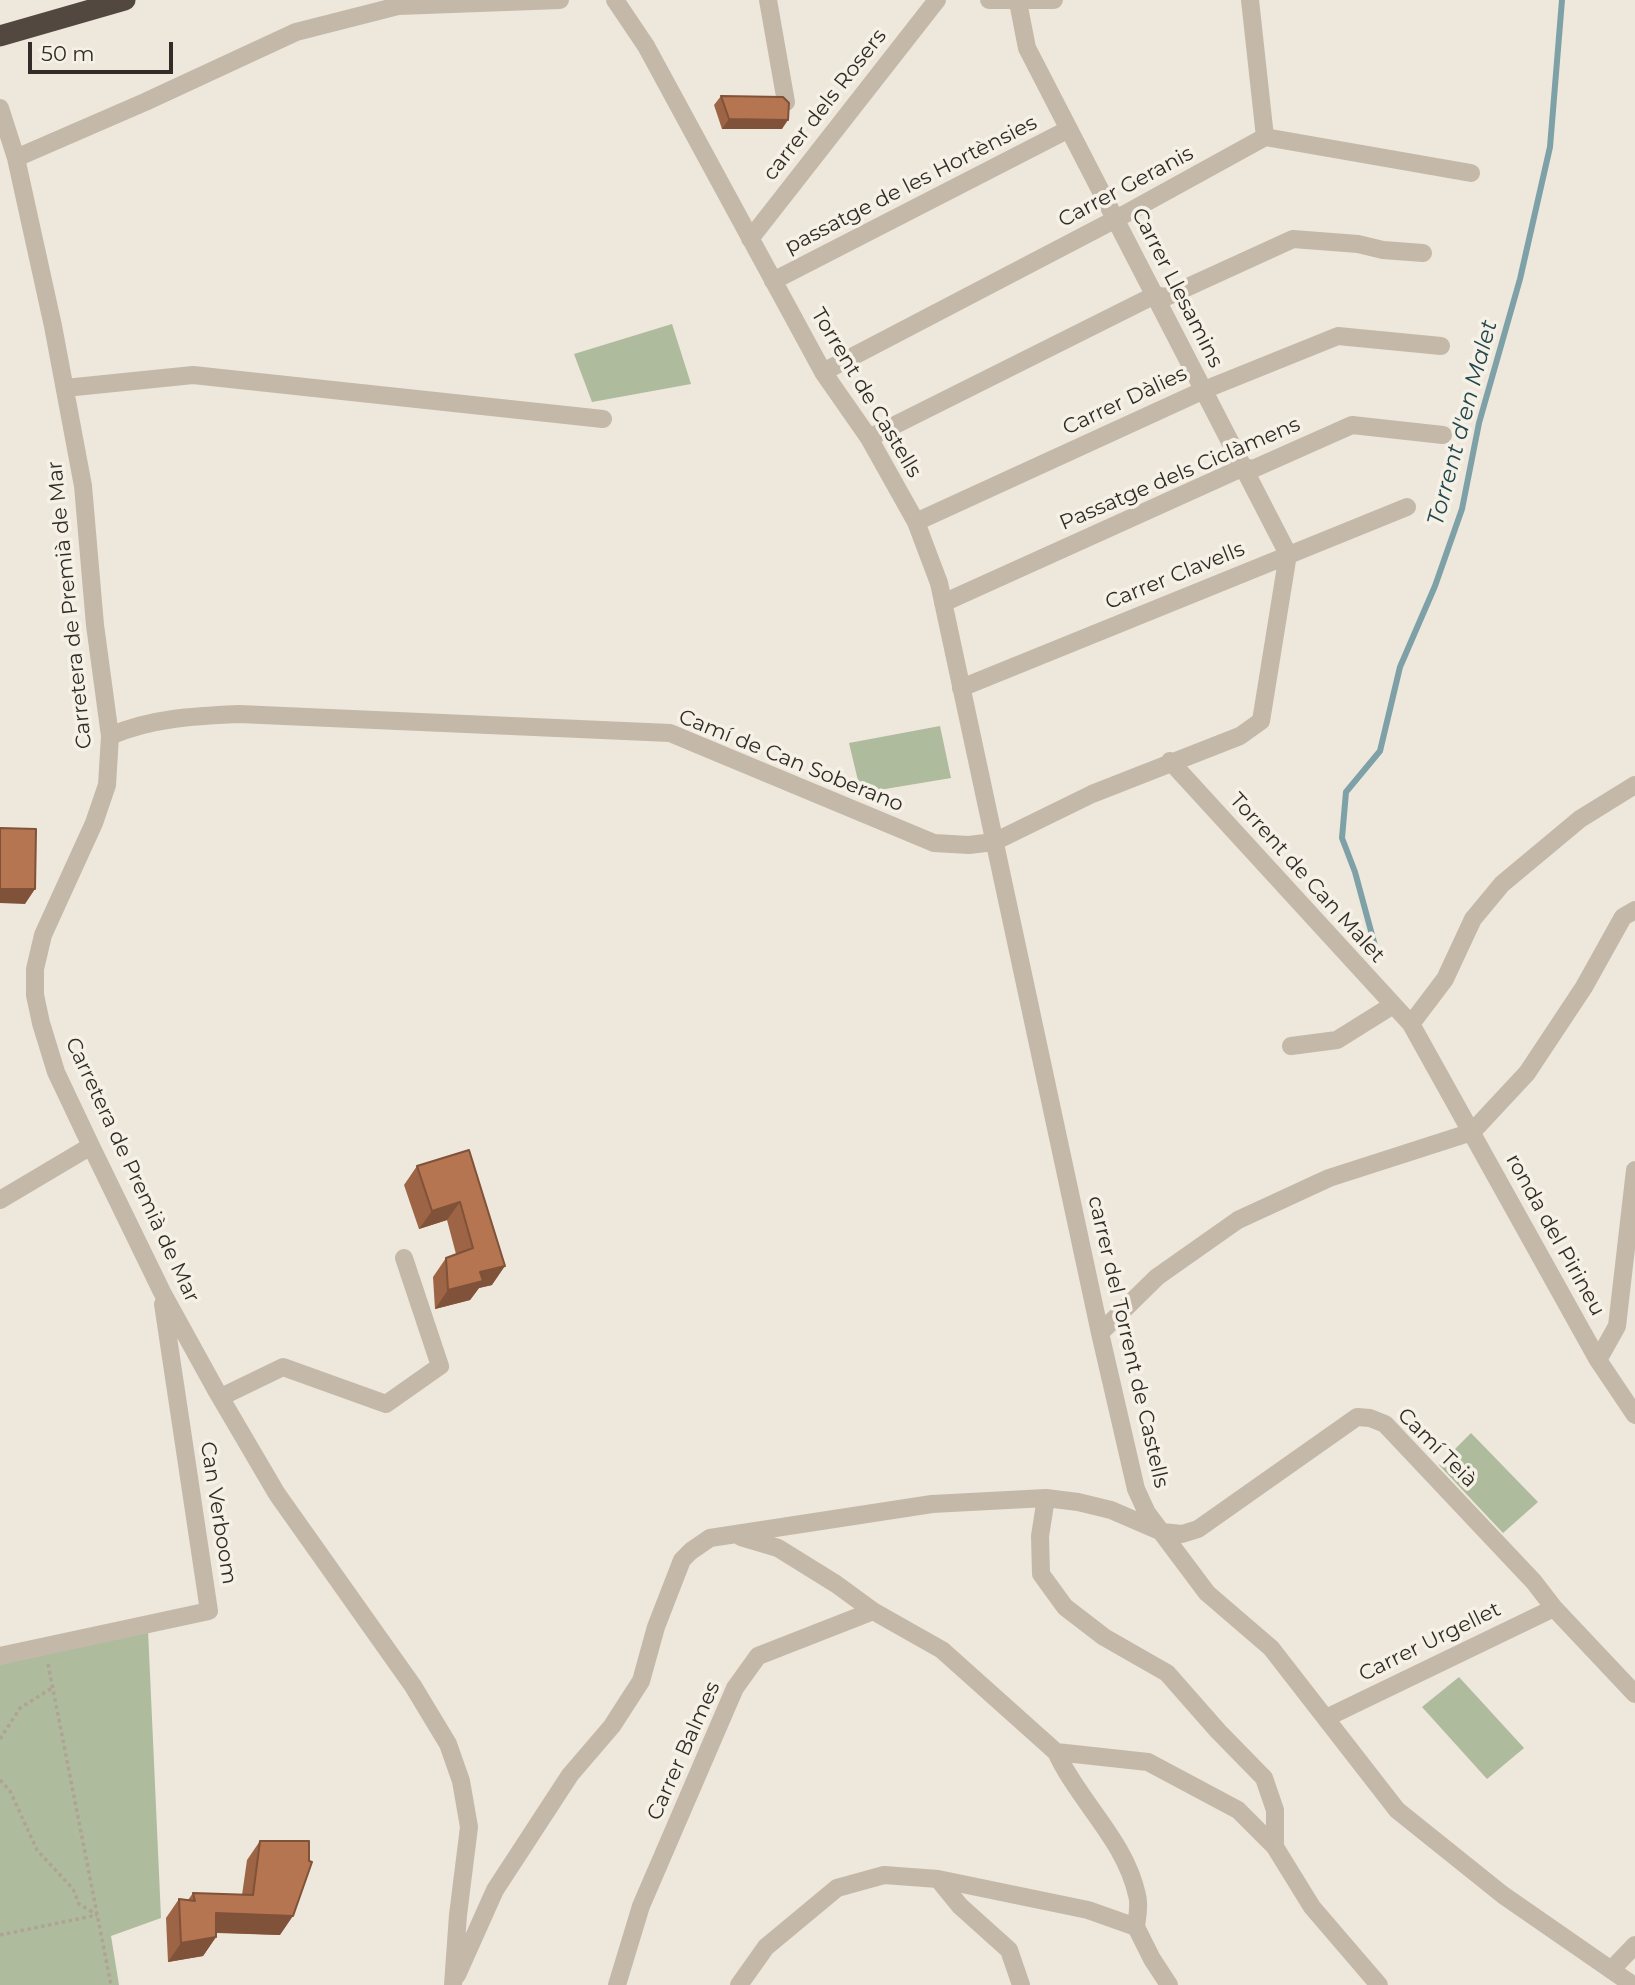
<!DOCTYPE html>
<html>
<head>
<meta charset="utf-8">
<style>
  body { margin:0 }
  #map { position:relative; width:1635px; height:1985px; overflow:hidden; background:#eee7db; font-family:Montserrat,sans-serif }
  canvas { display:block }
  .scale { position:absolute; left:28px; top:42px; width:145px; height:32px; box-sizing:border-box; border:4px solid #322c28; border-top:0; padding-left:9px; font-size:21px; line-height:24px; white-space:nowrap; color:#322c28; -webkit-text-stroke:5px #f6f1e7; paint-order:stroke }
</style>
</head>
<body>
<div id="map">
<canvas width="1635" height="1985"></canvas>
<div class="scale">50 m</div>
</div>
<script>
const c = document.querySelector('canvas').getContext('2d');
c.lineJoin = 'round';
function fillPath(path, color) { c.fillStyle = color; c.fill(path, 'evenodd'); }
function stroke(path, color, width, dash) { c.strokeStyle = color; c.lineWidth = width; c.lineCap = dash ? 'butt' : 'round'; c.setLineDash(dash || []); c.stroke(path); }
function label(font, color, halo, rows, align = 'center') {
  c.font = font + ' Montserrat,sans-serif'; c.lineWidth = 7; c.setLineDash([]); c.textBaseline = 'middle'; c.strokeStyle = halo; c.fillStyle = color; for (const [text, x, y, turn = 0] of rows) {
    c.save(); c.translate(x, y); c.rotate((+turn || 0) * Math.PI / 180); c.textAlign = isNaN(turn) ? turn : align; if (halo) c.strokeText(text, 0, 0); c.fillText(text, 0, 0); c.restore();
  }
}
const green = new Path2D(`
  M672,324L691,384L592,402L574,354Z
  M940,726L951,778L861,793L849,743Z
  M1471,1433L1538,1502L1503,1533L1439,1465Z
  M148,1630L161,1918L111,1936L119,1985H0V1662Z
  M1459,1677L1524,1748L1487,1779L1422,1707Z`);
const stream = new Path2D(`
  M1378,957L1355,872L1342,838L1346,792L1380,751L1400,667L1435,586L1462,509L1479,423L1520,279L1550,147L1562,0`);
const path = new Path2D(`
  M48,1664L111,1985
  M0,1739L20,1708L52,1688
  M0,1780L10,1791L37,1850L73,1889L79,1904L97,1915
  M0,1935L97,1915`);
const minor = new Path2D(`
  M615,0L646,46L823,372L869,438L916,522L939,583L1100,1333L1136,1489L1147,1513L1207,1593L1271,1648L1397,1810L1503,1895L1633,1985
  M768,0L786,102
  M989,0H1054
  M1250,0L1265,137
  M1018,2L1027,48L1288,554
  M0,108L16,158L53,326L83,486L95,625L110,736L107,785L94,823L43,935L35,969V995L41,1023L56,1072L91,1146L162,1292L216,1390L277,1494L413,1686L448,1744L461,1781L469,1827L458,1915L453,1985
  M16,158L145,102L296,32L398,6L560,0
  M750,239L937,0
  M773,281L1069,129
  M823,372L1116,219L1265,137L1471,173
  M65,388L193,375L603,419
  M869,438L1155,295L1166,297L1293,239L1358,244L1383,250L1423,253
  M916,522L1204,390L1338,336L1441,346
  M943,603L1244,467L1253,469L1352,425L1443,435
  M961,688L1407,507
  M110,736C151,718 195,716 239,714L670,733L934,843L969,845L994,842L1092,794L1240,736L1261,721L1288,554
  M1170,761L1411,1024L1598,1360L1635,1415
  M1411,1024L1445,979L1473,919L1502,884L1580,819L1635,785
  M1291,1046L1337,1040L1393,1005
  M0,1200L91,1146
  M1100,1333L1157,1277L1238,1220L1329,1178L1472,1132L1527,1073L1584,987L1623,917L1635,910
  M1598,1360L1617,1326L1635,1170
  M221,1397L283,1367L386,1404L440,1366L404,1258
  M1046,1498L1040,1536L1041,1574L1065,1607L1104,1637L1167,1673L1218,1731L1264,1778L1275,1810V1847
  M741,1537L778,1548L836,1584L873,1611L942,1650L1056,1752L1148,1762L1238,1810L1275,1847L1312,1907L1379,1985
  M0,1656L209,1611L163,1304
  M1326,1718L1554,1608
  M1056,1752C1079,1802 1125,1840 1137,1895C1140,1905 1137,1917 1136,1927
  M938,1879L960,1906L1009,1950L1021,1985
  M1136,1927L1152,1959L1169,1985
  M1611,1970L1635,1945
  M457,1975L495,1890L570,1775L612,1726L641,1681L656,1627L682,1560L691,1551L710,1538L932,1504L1046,1498L1078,1502L1111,1510L1162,1532L1182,1534L1198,1529L1357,1417L1370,1418L1385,1424L1534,1582L1554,1608L1635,1694
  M617,1985L641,1906L735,1688L758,1656L873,1611
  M739,1985L766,1947L837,1888L884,1875L938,1879L1088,1910L1136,1927`);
const highway = new Path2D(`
  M0,36L125,0`);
const wall = new Path2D(`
  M721,96L782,129H722L714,105Z
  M469,1150L492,1285L479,1288L470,1300L435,1309L433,1277L446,1258L456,1254L447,1220L419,1229L404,1185L417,1166Z
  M260,1841L280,1935L216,1933V1937L203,1956L168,1962L166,1918L179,1899L188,1900L193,1893L242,1895L247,1860Z`);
const shadedWall = new Path2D(`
  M729,119L788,120L782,129H722Z
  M0,889H35L25,904L0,903Z
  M460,1202L447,1220L419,1229L432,1211Z
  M505,1266L492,1285L479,1288L470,1300L435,1309L448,1290L480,1272Z
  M216,1913L293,1916L280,1935L202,1932Z
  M216,1937L203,1956L168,1962L181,1943Z`);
const building = new Path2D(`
  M721,96L783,97L789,103L788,120L729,119Z
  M0,828L36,829L35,889H0Z
  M469,1150L505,1266L480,1272L483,1281L448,1290L446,1258L473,1248L460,1202L432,1211L417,1166Z
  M260,1841H309V1861L312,1862L293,1916L216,1913V1937L181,1943L179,1899L195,1901L193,1893L253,1895Z`);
const streetNames = [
  ["carrer dels Rosers",825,105,-52],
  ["passatge de les Hortènsies",911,185,-27],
  ["Carrer Geranis",1126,187,-28],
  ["Carrer Llesamins",1177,288,63],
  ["Torrent de Castells",866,393,59],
  ["Carrer Dàlies",1125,401,-25],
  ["Passatge dels Ciclàmens",1180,474,-23],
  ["Carrer Clavells",1175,576,-22],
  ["Carretera de Premià de Mar",70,605,-96],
  ["Camí de Can Soberano",791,761,22],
  ["Torrent de Can Malet",1307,878,48],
  ["Carretera de Premià de Mar",132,1170,65],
  ["ronda del Pirineu",1555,1235,61],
  ["carrer del Torrent de Castells",1128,1342,77],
  ["Camí Teià",1437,1448,45],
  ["Can Verboom",218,1513,81],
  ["Carrer Urgellet",1430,1642,-26],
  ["Carrer Balmes",684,1751,-66]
];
const waterNames = [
  ["Torrent d'en Malet",1463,423,-75]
];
fillPath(green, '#aebb9d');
stroke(stream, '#7ea1a7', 6);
stroke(path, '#b0a393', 3.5, [3.5, 3.5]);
stroke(minor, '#c4b8a9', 18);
stroke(highway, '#524840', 21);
fillPath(wall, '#9d6546');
fillPath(shadedWall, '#7f5239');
fillPath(building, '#b67551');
stroke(building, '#7f5239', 2);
label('21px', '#322c28', '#f6f1e7', streetNames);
label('italic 23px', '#23474e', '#f6f1e7', waterNames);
</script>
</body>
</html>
